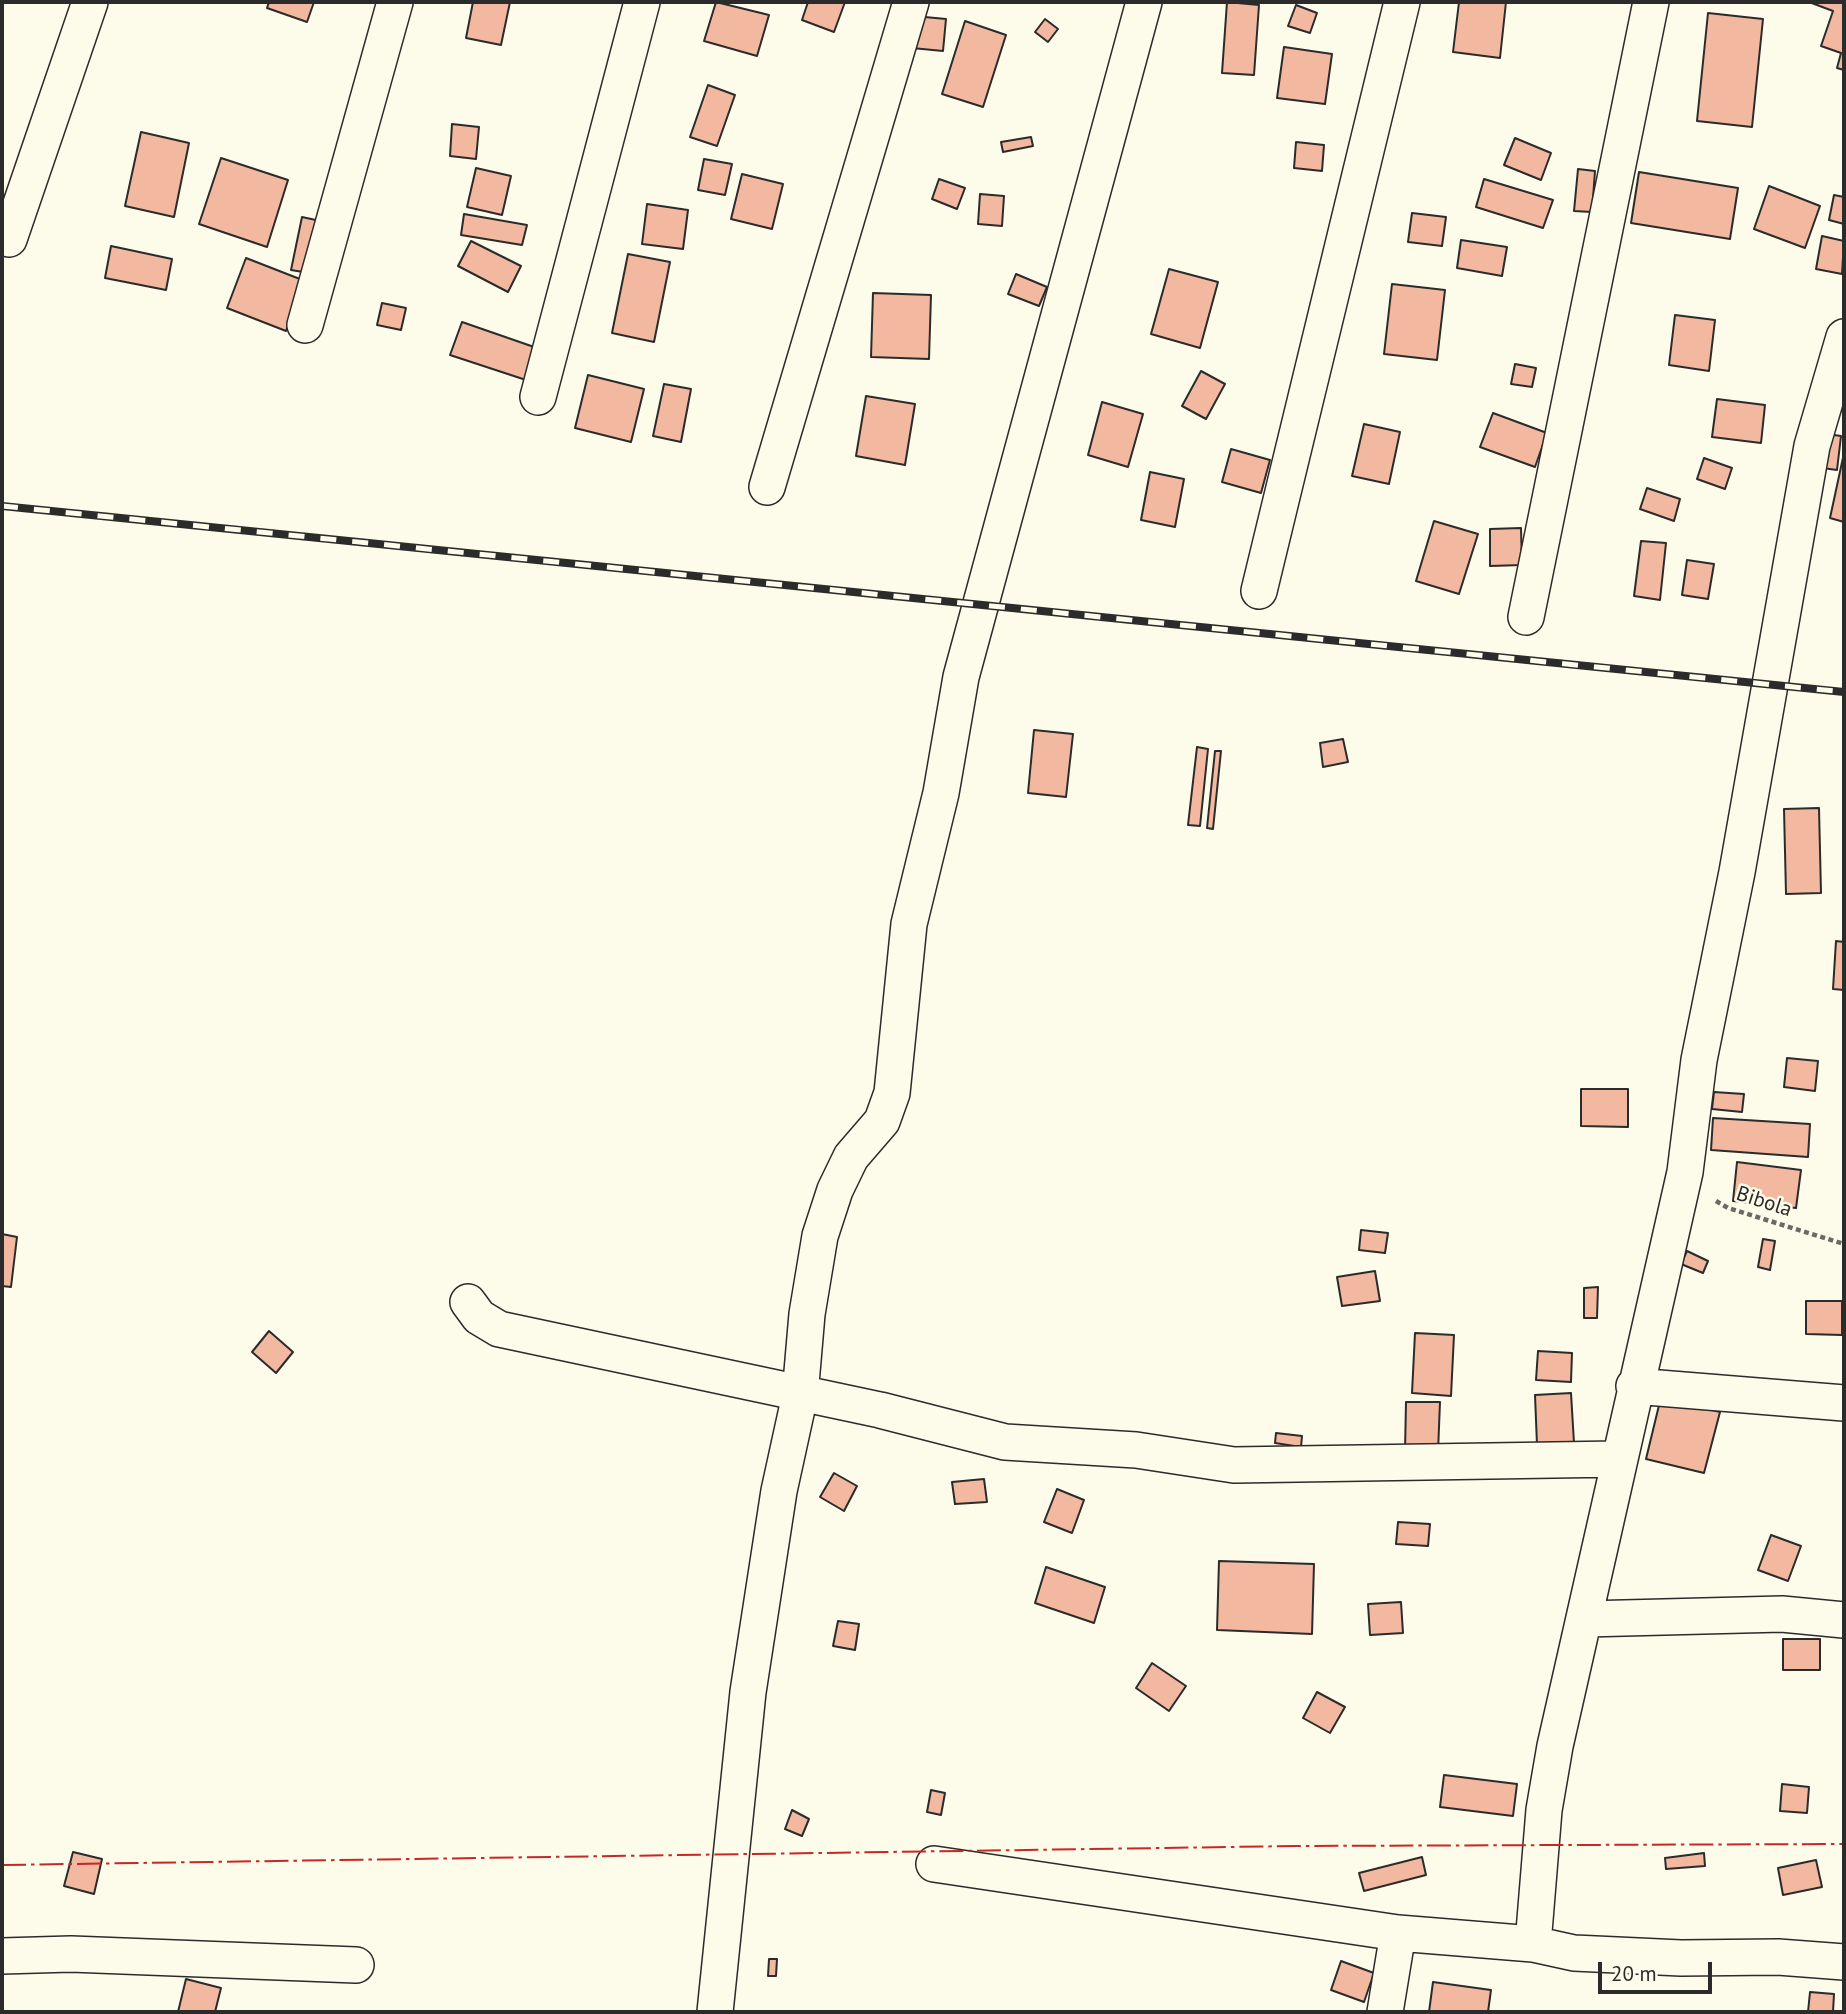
<!DOCTYPE html>
<html>
<head>
<meta charset="utf-8">
<style>
  body { margin:0 }
  #map { position:relative; width:1846px; height:2014px; overflow:hidden; background:#fdfbea; font-family:"PT Sans",sans-serif }
  canvas { display:block }
  .frame { position:absolute; inset:0; border:4px solid #2b2b2b; pointer-events:none }
  .scale { position:absolute; left:1598px; top:1962px; width:114px; height:32px; box-sizing:border-box; border:4px solid #2b2b2b; border-top:0; padding-left:9px; font-size:21px; line-height:24px; white-space:nowrap; color:#2b2b2b; -webkit-text-stroke:5px #fdfbea; paint-order:stroke }
</style>
</head>
<body>
<div id="map">
<canvas width="1846" height="2014"></canvas>
<div class="frame"></div>
<div class="scale">20 m</div>
</div>
<script>
const c = document.querySelector('canvas').getContext('2d');
c.lineJoin = 'round';
function fillPath(path, color) { c.fillStyle = color; c.fill(path, 'evenodd'); }
function stroke(path, color, width, dash) { c.strokeStyle = color; c.lineWidth = width; c.lineCap = dash ? 'butt' : 'round'; c.setLineDash(dash || []); c.stroke(path); }
function label(font, color, halo, rows, align = 'center') {
  c.font = font + ' "PT Sans",sans-serif'; c.lineWidth = 5; c.setLineDash([]); c.textBaseline = 'middle'; c.strokeStyle = halo; c.fillStyle = color; for (const [text, x, y, turn = 0] of rows) {
    c.save(); c.translate(x, y); c.rotate((+turn || 0) * Math.PI / 180); c.textAlign = isNaN(turn) ? turn : align; if (halo) c.strokeText(text, 0, 0); c.fillText(text, 0, 0); c.restore();
  }
}
const building = new Path2D(`
  M269,2H314L307,22L267,8Z
  M473,2H510L501,45L466,38Z
  M716,2L769,15L757,56L704,41Z
  M808,2H845L834,32L802,20Z
  M1227,2L1259,5L1254,75L1222,73Z
  M1459,2H1506L1500,58L1453,52Z
  M1809,2H1844V70L1837,68L1841,53L1821,46L1833,11Z
  M1296,5L1317,13L1310,33L1288,26Z
  M1708,13L1763,19L1752,127L1697,121Z
  M914,16L946,19L943,51L912,48Z
  M1045,19L1058,29L1048,42L1035,32Z
  M965,21L1006,35L983,107L942,94Z
  M1284,47L1332,54L1325,104L1277,98Z
  M708,85L735,95L717,146L690,137Z
  M452,124L479,127L476,159L450,156Z
  M141,132L189,143L174,217L125,206Z
  M1031,137L1033,146L1003,152L1001,142Z
  M1515,138L1551,153L1541,180L1504,165Z
  M1296,142L1324,145L1322,171L1294,168Z
  M221,158L288,180L267,247L199,224Z
  M704,159L732,164L725,195L698,190Z
  M476,168L511,176L502,215L467,207Z
  M1578,169L1595,171L1592,212L1574,211Z
  M1639,172L1738,188L1730,239L1631,223Z
  M742,174L783,184L772,229L731,219Z
  M939,179L965,188L957,209L932,199Z
  M1484,179L1553,200L1543,228L1476,207Z
  M1769,186L1820,206L1805,248L1754,229Z
  M980,194L1004,196L1002,226L978,224Z
  M1834,195L1844,197V224L1829,220Z
  M647,204L688,210L683,249L642,244Z
  M1412,213L1446,217L1442,246L1408,242Z
  M464,214L527,225L522,245L461,235Z
  M302,217L325,222L315,274L291,270Z
  M1822,236L1844,241L1842,274L1816,269Z
  M1461,240L1507,247L1502,276L1457,268Z
  M471,241L521,266L508,292L458,266Z
  M111,246L172,259L166,290L105,278Z
  M628,254L670,262L654,342L612,333Z
  M246,258L305,281L286,331L227,308Z
  M1169,269L1218,282L1200,348L1151,334Z
  M1016,274L1047,287L1039,306L1008,294Z
  M1392,284L1445,290L1437,360L1384,354Z
  M873,293L931,295L929,359L871,357Z
  M382,303L406,308L401,330L377,325Z
  M1675,315L1715,320L1709,371L1669,365Z
  M462,322L537,348L526,380L450,355Z
  M1515,364L1536,368L1532,387L1511,384Z
  M1201,371L1225,384L1206,419L1182,406Z
  M588,375L644,389L631,442L575,428Z
  M664,384L691,389L681,442L653,436Z
  M866,396L915,404L905,465L856,456Z
  M1717,399L1765,405L1761,443L1712,437Z
  M1102,402L1143,414L1128,467L1088,455Z
  M1493,413L1547,433L1535,467L1480,447Z
  M1364,424L1400,432L1389,484L1352,476Z
  M1820,433L1841,436L1837,470L1815,467Z
  M1231,449L1270,460L1261,493L1222,482Z
  M1844,453V522L1830,518Z
  M1704,458L1732,468L1725,489L1697,479Z
  M1150,472L1184,479L1175,527L1141,520Z
  M1647,488L1680,499L1674,521L1640,509Z
  M1434,521L1478,534L1459,594L1416,581Z
  M1521,528L1522,565L1490,566V529Z
  M1641,541L1666,543L1660,600L1634,596Z
  M1687,560L1714,564L1708,599L1682,595Z
  M1034,730L1073,734L1066,797L1028,793Z
  M1343,739L1348,762L1323,767L1320,743Z
  M1197,747L1208,749L1200,826L1188,825Z
  M1215,751H1221L1213,829L1207,828Z
  M1819,808L1821,893L1786,894L1784,809Z
  M1836,941L1844,942V990L1833,989Z
  M1787,1058L1818,1061L1815,1091L1784,1087Z
  M1581,1089H1628V1127L1581,1126Z
  M1714,1092L1744,1094L1742,1112L1712,1109Z
  M1713,1118L1810,1124L1808,1157L1711,1150Z
  M1737,1162L1801,1170L1796,1208L1733,1201Z
  M1361,1230L1388,1233L1385,1253L1359,1250Z
  M2,1234L17,1237L11,1287L2,1286Z
  M1763,1239L1775,1241L1770,1270L1758,1267Z
  M1687,1251L1708,1261L1703,1273L1681,1264Z
  M1375,1271L1380,1301L1342,1306L1337,1277Z
  M1598,1287L1597,1318H1584V1288Z
  M1806,1301H1842V1335L1806,1334Z
  M269,1331L293,1352L276,1373L252,1352Z
  M1415,1333L1454,1335L1451,1396L1412,1393Z
  M1538,1351L1572,1353L1571,1382L1536,1380Z
  M1571,1393L1574,1443L1537,1445L1535,1395Z
  M1661,1397L1720,1412L1704,1473L1646,1459Z
  M1406,1402H1440L1438,1452L1405,1451Z
  M1276,1433L1302,1436L1301,1447L1275,1443Z
  M834,1473L857,1486L844,1511L820,1497Z
  M984,1479L987,1502L955,1504L952,1482Z
  M1057,1489L1084,1500L1072,1533L1044,1522Z
  M1398,1522L1430,1524L1428,1546L1396,1544Z
  M1771,1535L1801,1546L1788,1581L1758,1570Z
  M1219,1561L1314,1564L1312,1634L1217,1630Z
  M1046,1567L1105,1587L1094,1623L1035,1603Z
  M1401,1602L1403,1633L1370,1635L1368,1604Z
  M838,1621L859,1624L855,1650L833,1646Z
  M1783,1639H1820V1670H1783Z
  M1152,1663L1186,1686L1169,1711L1136,1688Z
  M1317,1692L1345,1707L1330,1733L1303,1718Z
  M1444,1775L1517,1784L1513,1816L1440,1807Z
  M1782,1784L1809,1787L1807,1813L1780,1811Z
  M931,1790L945,1793L941,1815L927,1812Z
  M792,1810L809,1819L802,1836L785,1829Z
  M73,1852L102,1859L94,1894L64,1886Z
  M1704,1853L1705,1866L1666,1869L1665,1858Z
  M1422,1857L1426,1875L1364,1891L1359,1873Z
  M1816,1860L1822,1887L1783,1895L1778,1868Z
  M769,1959H777L776,1976H768Z
  M1341,1961L1374,1973L1364,2002L1331,1990Z
  M186,1979L221,1988L215,2012H178Z
  M1433,1982L1491,1990L1488,2012H1429Z
  M1810,1992L1834,1994L1833,2012H1808Z`);
const path = new Path2D(`
  M1716,1201L1728,1208L1844,1244`);
const street = new Path2D(`
  M9,239L90,2
  M305,325L395,2
  M538,397L642,2
  M767,487L911,2
  M1259,591L1402,2
  M1526,617L1651,2
  M468,1302L479,1317L499,1329L880,1410L1005,1442L1136,1450L1234,1465L1618,1459
  M1634,1386L1844,1403
  M1585,1619L1782,1614L1844,1620
  M934,1864L1398,1933L1533,1944L1574,1953L1681,1958L1778,1957L1844,1962
  M1533,1944L1544,1810L1555,1746L1685,1172L1699,1060L1737,872L1812,446L1844,337
  M2,1956L71,1954L356,1965
  M715,2012L748,1692L779,1491L800,1395L807,1314L820,1236L835,1190L851,1157L882,1121L892,1093L909,924L941,793L961,677L1144,2
  M1385,2012L1398,1933`);
const rail = new Path2D(`
  M2,506L1844,692`);
const power = new Path2D(`
  M2,1865L1297,1846L1844,1844`);
const streetNames = [
  ["Bibola",1764,1202,18]
];
fillPath(building, '#f2b8a0');
stroke(building, '#2b2b2b', 2);
stroke(street, '#2b2b2b', 38);
stroke(path, '#6a6964', 4.5, [5, 3.5]);
stroke(street, '#fdfbea', 35);
stroke(rail, '#2b2b2b', 8);
stroke(rail, '#fdfbea', 5, [16]);
stroke(power, '#c62828', 2, [24, 5, 3.5, 5]);
label('21px', '#2b2b2b', '#fdfbea', streetNames);
</script>
</body>
</html>
